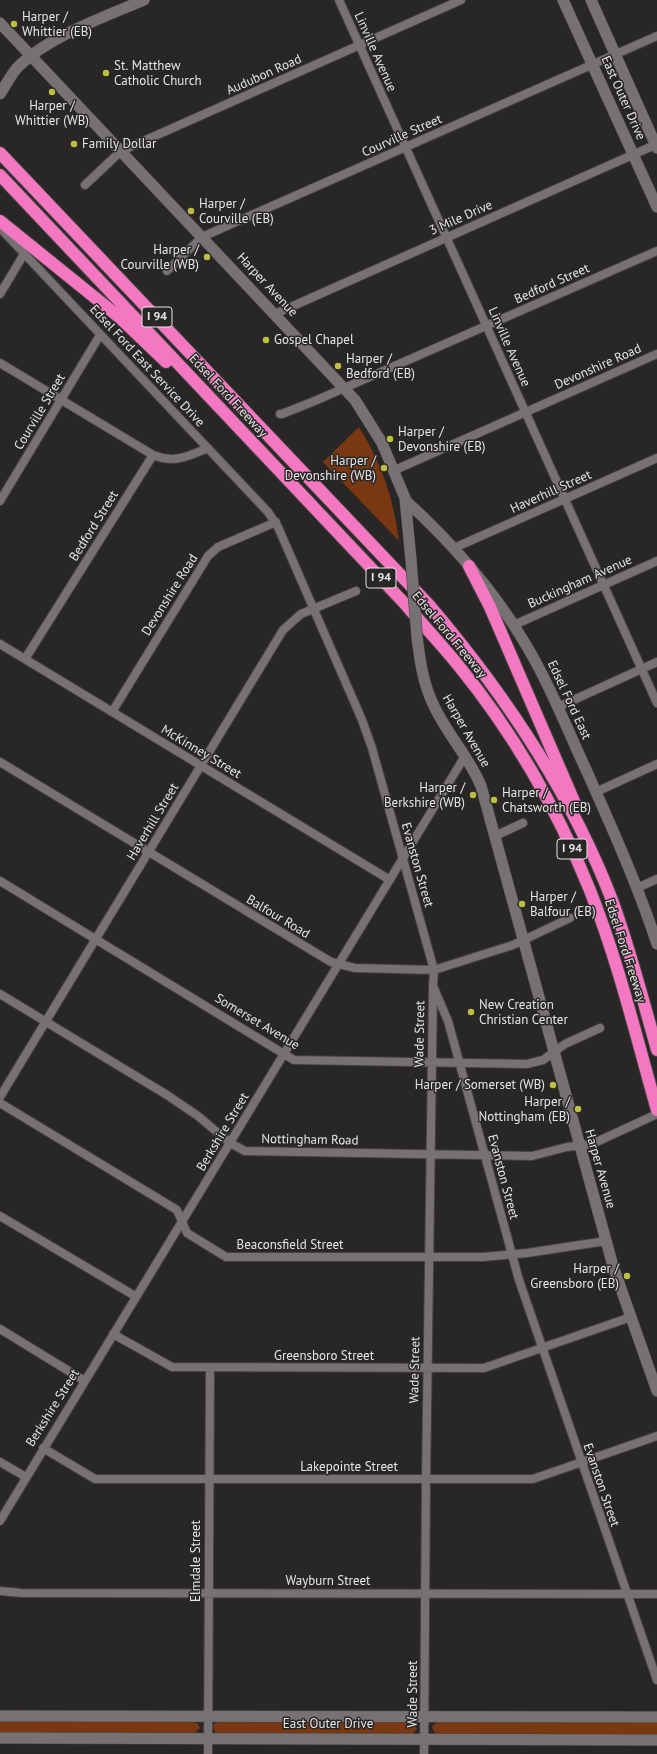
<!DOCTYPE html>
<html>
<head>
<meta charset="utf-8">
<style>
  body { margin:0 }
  canvas { display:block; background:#292626 }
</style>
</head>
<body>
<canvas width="657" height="1754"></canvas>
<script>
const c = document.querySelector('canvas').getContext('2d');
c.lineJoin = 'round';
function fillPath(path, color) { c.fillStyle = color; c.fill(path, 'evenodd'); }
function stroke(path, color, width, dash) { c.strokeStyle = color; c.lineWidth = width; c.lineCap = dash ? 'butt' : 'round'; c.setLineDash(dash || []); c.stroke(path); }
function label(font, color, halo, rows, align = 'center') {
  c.font = font + ' "PT Sans",sans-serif'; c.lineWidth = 3; c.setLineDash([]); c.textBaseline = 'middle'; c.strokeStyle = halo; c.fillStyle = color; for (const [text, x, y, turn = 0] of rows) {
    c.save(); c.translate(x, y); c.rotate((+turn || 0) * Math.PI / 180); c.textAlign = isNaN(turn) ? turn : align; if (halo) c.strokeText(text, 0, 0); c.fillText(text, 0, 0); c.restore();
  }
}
const green = new Path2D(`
  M359,427C381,462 394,499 399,541L323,462Z
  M0,1721L194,1722L198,1724L200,1728L195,1733H0Z
  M218,1721L409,1722L414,1723L417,1729L412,1734L219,1733L215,1732L213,1728L214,1724Z
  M438,1722L657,1723V1734H438L434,1732L432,1728L433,1725Z`);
const street = new Path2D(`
  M339,0L657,703
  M85,185L121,151L461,0
  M0,228L268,512L278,527L362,720L372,748L434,970L433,986L448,1021L519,1280L657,1680
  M167,271L202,237L657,36
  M0,294L24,254
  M275,314L657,144
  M0,363L153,455C174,464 189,456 208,448
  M280,414H282L317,400L657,251
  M395,470L657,354
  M0,501L100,335
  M454,548L657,458
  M514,625L657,561
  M0,644L390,880
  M25,659L153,455
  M558,707L657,662
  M112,712L208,556L218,547L276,522
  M0,762L331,962L355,968L434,970L513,945L570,918
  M596,792L657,764
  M495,836L523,823
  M0,881L294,1060L527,1064L543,1060L565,1044L600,1028
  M637,888L657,879
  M0,994L167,1095L198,1116L230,1143L245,1151L532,1156L567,1147L592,1144L657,1114
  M0,1097L283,630L301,614L356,591
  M0,1103L177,1210L187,1233L226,1257H483L527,1253L606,1241
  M0,1216L135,1296
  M0,1329L85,1381
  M113,1334L172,1367L484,1368L631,1317
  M43,1448L95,1479H533L657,1436
  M0,1462L26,1477
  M0,1521L465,756
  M0,1591L21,1593L657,1594
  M208,1754L210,1368
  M424,1754L426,1479L433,989`);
const secondary = new Path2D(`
  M563,0L657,207
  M591,0L657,148
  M0,23L355,400L382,443L405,498L411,560
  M0,94C5,86 11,75 17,68C47,37 104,17 144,0
  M405,500C450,541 492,588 523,640C549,682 567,729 588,774C613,830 638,886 657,944
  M417,637C420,661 423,684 434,706C447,734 469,757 481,786L613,1266L657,1391
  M0,1716L657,1717
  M0,1738L657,1740`);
const highway = new Path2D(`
  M0,153L429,605C504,693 570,791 612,900C630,949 643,1000 657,1050
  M0,175L406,605C423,625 441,644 458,665C512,731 557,809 589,888C618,960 636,1036 657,1110
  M0,221L119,317L166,362
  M469,566L490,607L576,806`);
const secondaryBridge = new Path2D(`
  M411,560L417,637`);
const markers = [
  [14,24,4,"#bdbf43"],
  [106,73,4,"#bdbf43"],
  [52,92,4,"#bdbf43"],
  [74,144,4,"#bdbf43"],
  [191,211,4,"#bdbf43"],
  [207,257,4,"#bdbf43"],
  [266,340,4,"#bdbf43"],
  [338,366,4,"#bdbf43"],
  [390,439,4,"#bdbf43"],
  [384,468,4,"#bdbf43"],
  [473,795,4,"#bdbf43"],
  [494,800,4,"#bdbf43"],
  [522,904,4,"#bdbf43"],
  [471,1012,4,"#bdbf43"],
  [553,1085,4,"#bdbf43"],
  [578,1109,4,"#bdbf43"],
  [627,1276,4,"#bdbf43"]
];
const shields = [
  [157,317,30],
  [381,578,30],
  [572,849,30]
];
const shieldNames = [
  ["I 94",157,317],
  ["I 94",381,578],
  ["I 94",572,849]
];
const poiNames = [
  ["Harper /",22,17],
  ["Whittier (EB)",22,32],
  ["St. Matthew",114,66],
  ["Catholic Church",114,81],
  ["Harper /",52,106,"center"],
  ["Whittier (WB)",52,121,"center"],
  ["Family Dollar",82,144],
  ["Harper /",199,204],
  ["Courville (EB)",199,219],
  ["Harper /",199,250,"right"],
  ["Courville (WB)",199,265,"right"],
  ["Gospel Chapel",274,340],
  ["Harper /",346,359],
  ["Bedford (EB)",346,374],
  ["Harper /",398,432],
  ["Devonshire (EB)",398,447],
  ["Harper /",376,461,"right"],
  ["Devonshire (WB)",376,476,"right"],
  ["Harper /",465,788,"right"],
  ["Berkshire (WB)",465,803,"right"],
  ["Harper /",502,793],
  ["Chatsworth (EB)",502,808],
  ["Harper /",530,897],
  ["Balfour (EB)",530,912],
  ["New Creation",479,1005],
  ["Christian Center",479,1020],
  ["Harper / Somerset (WB)",545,1085,"right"],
  ["Harper /",570,1102,"right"],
  ["Nottingham (EB)",570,1117,"right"],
  ["Harper /",619,1269,"right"],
  ["Greensboro (EB)",619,1284,"right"]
];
const streetNames = [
  ["Linville Avenue",375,52,66],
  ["Audubon Road",264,75,-24],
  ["East Outer Drive",623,98,66],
  ["Courville Street",402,136,-24],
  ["3 Mile Drive",461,218,-24],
  ["Bedford Street",552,284,-24],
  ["Harper Avenue",267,285,47],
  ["Linville Avenue",509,347,66],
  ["Edsel Ford East Service Drive",147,366,47],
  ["Devonshire Road",598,367,-24],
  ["Edsel Ford Freeway",228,396,47],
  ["Courville Street",40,412,-59],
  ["Haverhill Street",551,492,-24],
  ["Bedford Street",94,526,-58],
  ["Buckingham Avenue",580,582,-24],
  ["Devonshire Road",170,595,-58],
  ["Edsel Ford Freeway",449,635,50],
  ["Edsel Ford East",569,700,65],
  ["Harper Avenue",466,731,60],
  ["McKinney Street",201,752,31],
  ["Haverhill Street",153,822,-59],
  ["Evanston Street",417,865,74],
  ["Balfour Road",278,917,31],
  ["Edsel Ford Freeway",625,951,72],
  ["Somerset Avenue",257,1022,31],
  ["Wade Street",420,1034,-89],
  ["Berkshire Street",223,1132,-59],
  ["Nottingham Road",310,1140,1],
  ["Harper Avenue",600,1169,74],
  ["Evanston Street",503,1177,75],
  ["Beaconsfield Street",290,1245],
  ["Greensboro Street",324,1356],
  ["Wade Street",415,1370,-89],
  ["Berkshire Street",53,1408,-58],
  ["Lakepointe Street",349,1467],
  ["Evanston Street",601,1485,71],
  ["Elmdale Street",196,1561,-90],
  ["Wayburn Street",328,1581],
  ["Wade Street",413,1694,-90],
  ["East Outer Drive",328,1724]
];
fillPath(green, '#793811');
stroke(street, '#454242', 10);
stroke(secondary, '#454242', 12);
stroke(highway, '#454242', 14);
stroke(street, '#767273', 8);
stroke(secondary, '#767273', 11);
stroke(highway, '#f478c1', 12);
stroke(secondaryBridge, '#454242', 12, []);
stroke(secondaryBridge, '#767273', 11);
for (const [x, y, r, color] of markers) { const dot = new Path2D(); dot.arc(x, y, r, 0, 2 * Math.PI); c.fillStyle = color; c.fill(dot); stroke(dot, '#292626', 1.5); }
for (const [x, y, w] of shields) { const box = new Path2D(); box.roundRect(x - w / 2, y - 10, w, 20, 3); c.fillStyle = '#292626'; c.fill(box); stroke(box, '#e6e4e4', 1); }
label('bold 12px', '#e6e4e4', null, shieldNames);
label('13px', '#e6e4e4', '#292626', poiNames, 'left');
label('13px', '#e6e4e4', '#292626', streetNames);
</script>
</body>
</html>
